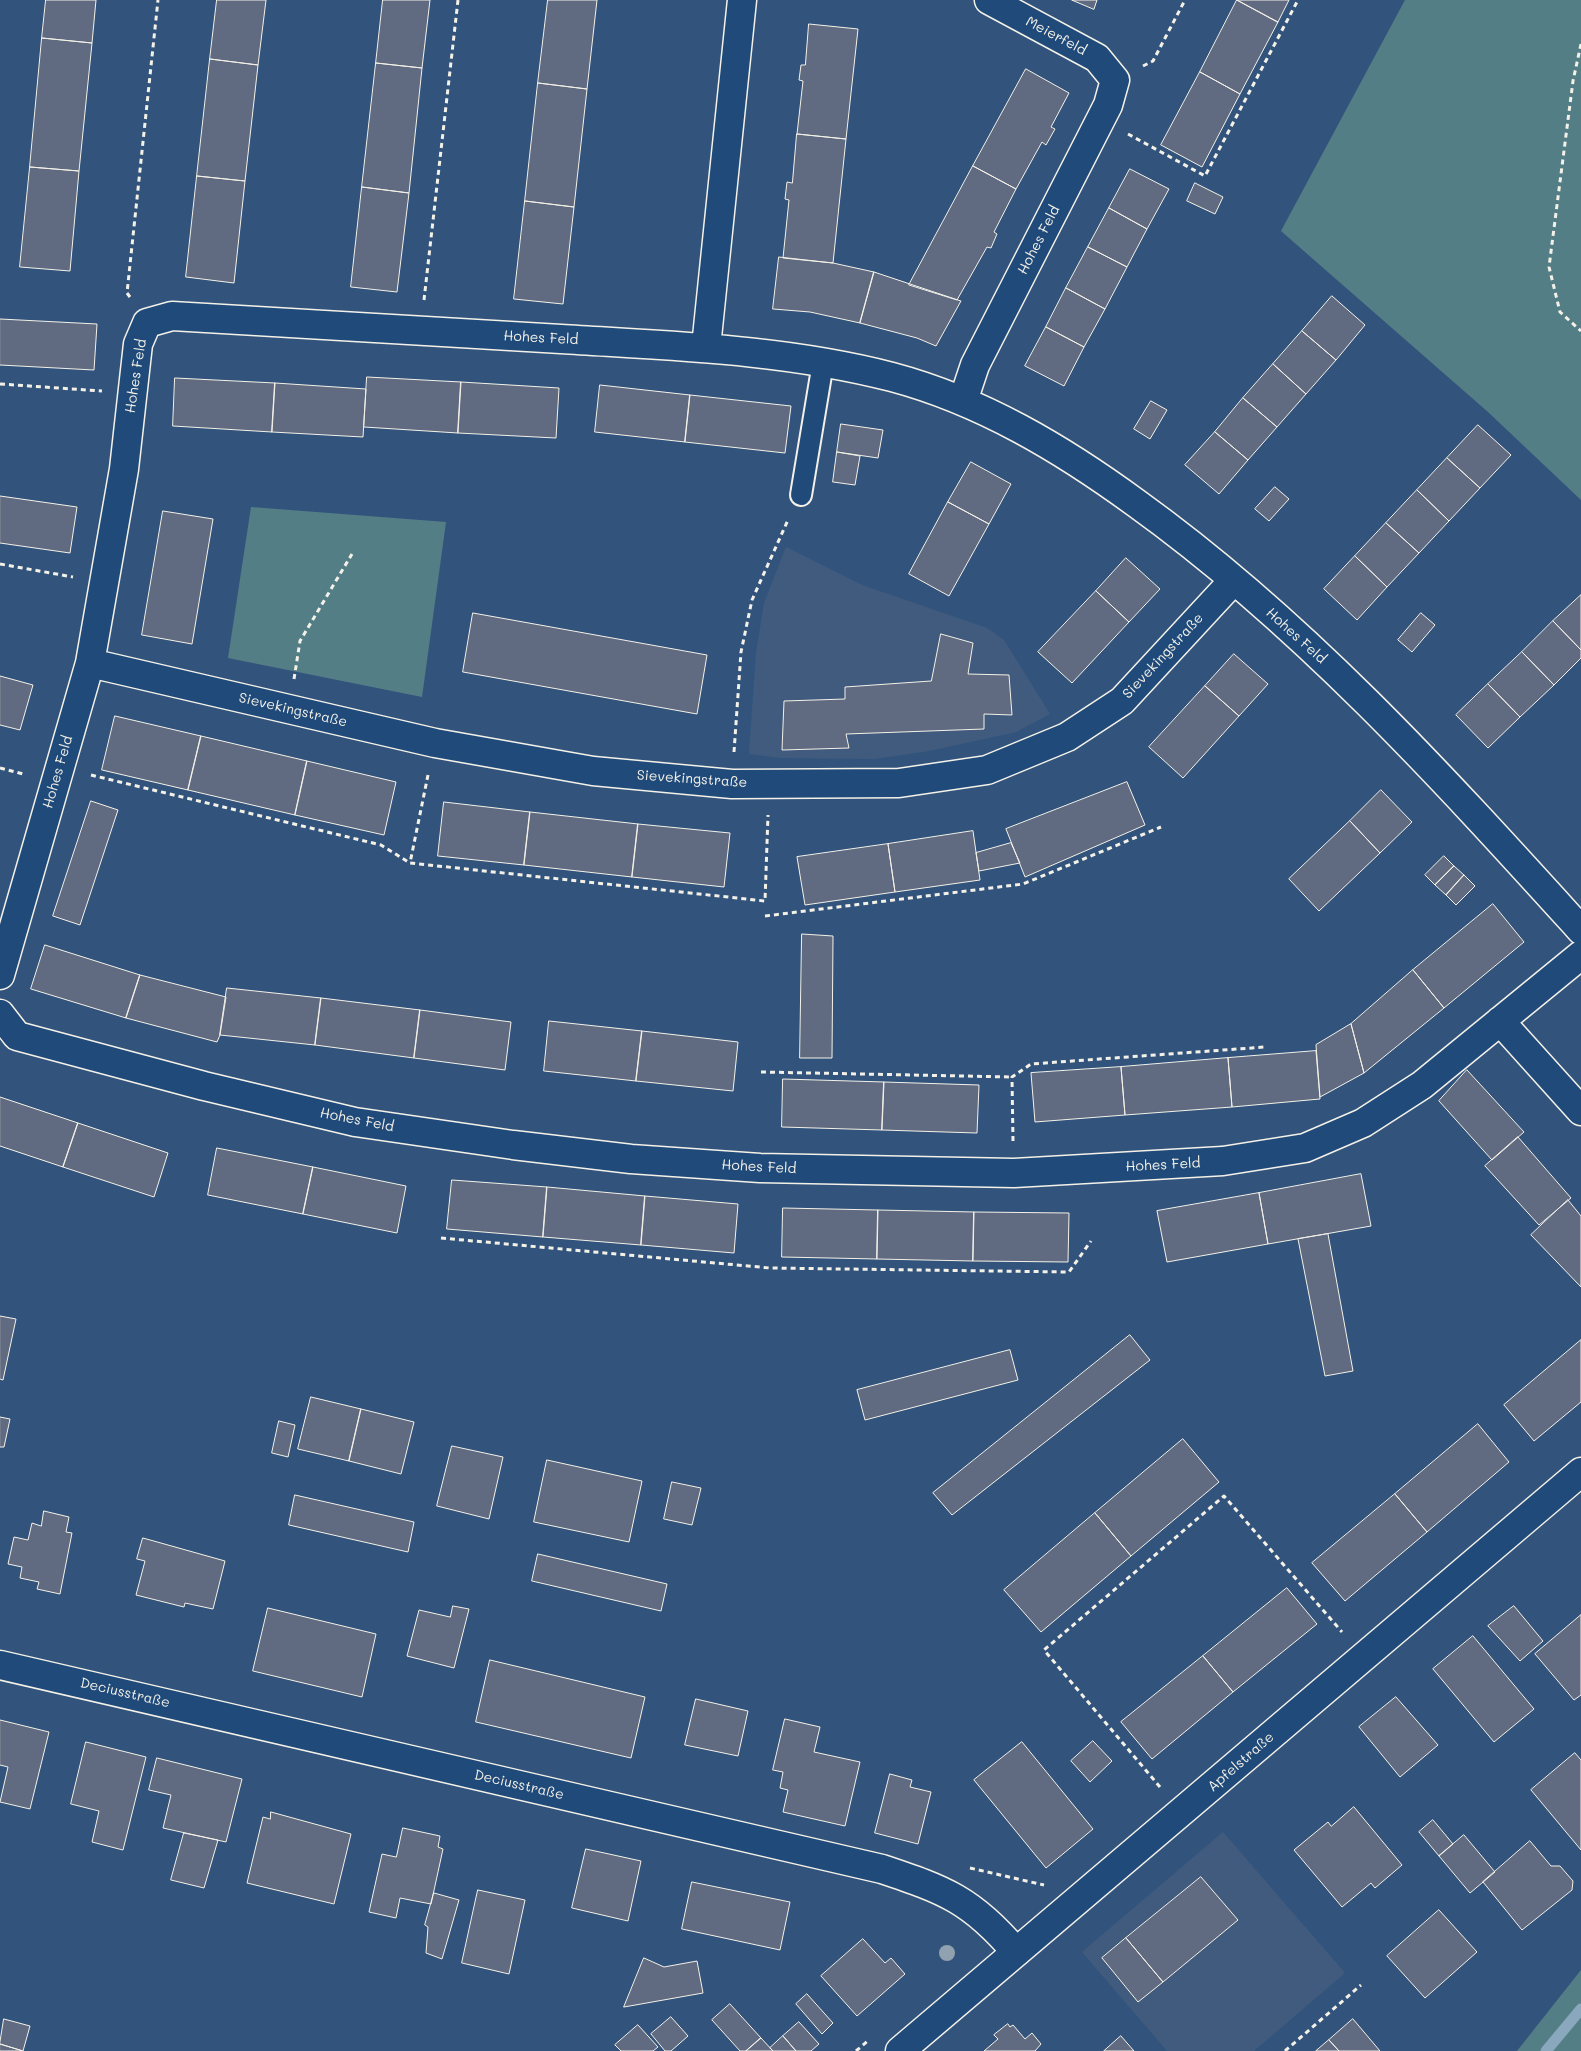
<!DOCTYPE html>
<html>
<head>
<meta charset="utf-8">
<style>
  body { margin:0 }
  canvas { display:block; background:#32547c }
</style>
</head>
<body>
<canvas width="1581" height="2051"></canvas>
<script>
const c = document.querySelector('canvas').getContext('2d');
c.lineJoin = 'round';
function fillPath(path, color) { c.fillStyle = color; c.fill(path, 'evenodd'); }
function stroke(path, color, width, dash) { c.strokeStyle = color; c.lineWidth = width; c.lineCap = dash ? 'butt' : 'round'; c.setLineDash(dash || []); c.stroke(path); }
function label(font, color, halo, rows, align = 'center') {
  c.font = font + ' Mali,sans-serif'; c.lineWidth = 4; c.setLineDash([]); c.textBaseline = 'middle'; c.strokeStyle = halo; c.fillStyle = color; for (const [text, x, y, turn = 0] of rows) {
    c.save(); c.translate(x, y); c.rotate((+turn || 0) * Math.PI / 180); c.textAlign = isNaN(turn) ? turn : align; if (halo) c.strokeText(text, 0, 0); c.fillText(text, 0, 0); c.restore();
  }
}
const built = new Path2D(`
  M786,547L862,585L987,628L1004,640L1050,714L1016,732L929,751L874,759L782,758L749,754L756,653L764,603Z
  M1223,1832L1345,1973L1254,2051H1167L1082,1952Z`);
const green = new Path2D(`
  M1405,0H1581V500L1488,412L1281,231Z
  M251,507L446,522L422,697L228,658Z
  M1581,1970V2051H1517Z`);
const stream = new Path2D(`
  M1546,2051L1581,2009`);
const building = new Path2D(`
  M46,0H96L92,43L42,38Z
  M217,0H266L258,65L210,59Z
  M383,0H430L422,68L376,63Z
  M548,0H597L587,89L538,83Z
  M1072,0H1097L1094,9Z
  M1237,0L1278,22L1240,94L1200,72Z
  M1237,0H1289L1278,22Z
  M809,24L858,29L846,139L797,134L803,81L799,80L801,65H805Z
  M42,38L92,43L79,171L30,167Z
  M210,59L258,65L245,181L197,176Z
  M376,63L422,68L409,193L362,187Z
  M1026,69L1069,93L1051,127L1055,129L1046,145L1042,142L1016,189L973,166Z
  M1200,72L1240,94L1202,167L1161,145Z
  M538,83L587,89L574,207L525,201Z
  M797,134L846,139L833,263L783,258L789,200L785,199L787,182L792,183Z
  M973,166L1016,189L994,232L997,234L991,248L987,247L957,300L909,285Z
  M30,167L79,171L70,271L20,267Z
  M1130,169L1169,189L1147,229L1109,208Z
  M197,176L245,181L234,283L186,277Z
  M1195,183L1223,197L1215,214L1187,201Z
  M362,187L409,193L397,292L351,287Z
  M525,201L574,207L563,304L514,299Z
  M1109,208L1147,229L1127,267L1088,247Z
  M1088,247L1127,267L1105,309L1066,288Z
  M779,257L833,263L874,272L860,323L810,312L773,309Z
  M874,272L961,301L936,346L917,338L860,323Z
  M1066,288L1105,309L1084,347L1046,327Z
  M1332,296L1365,325L1336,360L1302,331Z
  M0,319L97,324L94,370L0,365Z
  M1046,327L1084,347L1064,386L1025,366Z
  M1302,331L1336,360L1306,394L1273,364Z
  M1273,364L1306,394L1277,427L1243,398Z
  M367,377L461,382L458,433L364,427Z
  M175,378L275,383L272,432L173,426Z
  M461,382L559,388L556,438L458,433Z
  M275,383L366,389L363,437L272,432Z
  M600,385L690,395L685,442L595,432Z
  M690,395L791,406L785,453L685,442Z
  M1243,398L1277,427L1248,460L1215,432Z
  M1151,401L1167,410L1150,439L1134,429Z
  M841,424L883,430L878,458L837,452Z
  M1478,425L1511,455L1480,488L1447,458Z
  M1215,432L1248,460L1219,494L1185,465Z
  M837,452L860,456L855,485L833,482Z
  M1447,458L1480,488L1449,521L1417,490Z
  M971,462L1011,484L989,524L948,502Z
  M1275,487L1289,499L1269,521L1255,509Z
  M1417,490L1449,521L1419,553L1386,523Z
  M0,496L77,507L70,553L0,543Z
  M948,502L989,524L949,596L909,574Z
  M163,511L213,519L192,644L142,635Z
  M1386,523L1419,553L1387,587L1355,556Z
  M1355,556L1387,587L1357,620L1324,589Z
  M1126,558L1160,589L1129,622L1096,591Z
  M1096,591L1129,622L1072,683L1038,652Z
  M1581,595V650L1553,621Z
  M473,613L707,655L697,714L463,672Z
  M1421,613L1435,625L1412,652L1398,640Z
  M1553,621L1581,650V658L1554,685L1522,652Z
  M941,634L973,643L968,674L1009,675L1012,715L984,714V729L846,734L849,748L782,750L784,701L845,699V687L931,681Z
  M1522,652L1554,685L1520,717L1488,684Z
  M1234,654L1268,684L1239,716L1205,686Z
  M0,676L33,685L20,730L0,725Z
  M1488,684L1520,717L1488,748L1456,715Z
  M1205,686L1239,716L1183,778L1149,747Z
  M115,716L201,736L188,790L102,770Z
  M201,736L307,761L295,815L188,790Z
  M307,761L396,782L384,835L295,815Z
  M1127,782L1145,825L1025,877L1006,829Z
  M1381,790L1412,822L1380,853L1350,821Z
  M91,801L118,810L80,925L53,916Z
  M444,802L530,812L524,865L438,856Z
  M530,812L638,824L632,877L524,865Z
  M1350,821L1380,853L1319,911L1289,879Z
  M638,824L730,833L724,887L632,877Z
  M973,831L980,880L895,892L888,844Z
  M1011,843L1020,863L979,871L976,853Z
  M888,844L895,892L805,905L797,857Z
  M1444,856L1454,866L1435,885L1425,875Z
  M1454,866L1464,875L1446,895L1435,885Z
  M1464,875L1475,886L1456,905L1446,895Z
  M1493,904L1524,942L1444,1008L1413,970Z
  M802,934L833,936L832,1058H800Z
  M45,945L140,975L126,1018L31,989Z
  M1413,970L1444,1008L1364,1073L1351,1024Z
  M140,975L226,997L220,1035L217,1042L126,1018Z
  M227,988L321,998L315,1045L220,1035Z
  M321,998L420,1010L414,1058L315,1045Z
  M420,1010L511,1022L505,1070L414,1058Z
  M549,1021L642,1031L636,1081L544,1071Z
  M1351,1024L1364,1073L1320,1097L1316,1045Z
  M642,1031L738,1042L733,1091L636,1081Z
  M1316,1051L1320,1099L1232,1107L1228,1058Z
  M1228,1058L1232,1107L1125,1115L1121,1067Z
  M1121,1067L1125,1115L1035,1122L1031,1073Z
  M1467,1070L1524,1132L1492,1160L1439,1101Z
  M783,1079L884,1082L882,1130L782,1127Z
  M884,1082L979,1085L977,1133L882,1130Z
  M0,1097L78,1123L63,1167L0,1146Z
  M78,1123L168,1153L154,1197L63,1167Z
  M1518,1137L1571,1198L1539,1225L1485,1166Z
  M217,1148L313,1167L303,1214L208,1195Z
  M313,1167L406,1186L397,1233L303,1214Z
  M1361,1174L1371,1226L1268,1244L1259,1193Z
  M452,1180L547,1187L543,1237L447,1229Z
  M547,1187L645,1196L641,1245L543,1237Z
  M1259,1193L1268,1244L1167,1262L1157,1211Z
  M645,1196L738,1204L734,1253L641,1245Z
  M1568,1200L1581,1216V1287L1531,1235Z
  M783,1208L878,1210L877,1259L782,1257Z
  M878,1210L974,1212L973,1261L877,1259Z
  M974,1212L1069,1213L1068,1262L973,1261Z
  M1328,1234L1353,1371L1325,1376L1298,1239Z
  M0,1316L16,1319L3,1380L0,1379Z
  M1130,1335L1150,1360L952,1515L933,1493Z
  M1581,1340V1402L1534,1441L1504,1405Z
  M1010,1350L1018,1380L865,1420L857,1390Z
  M311,1397L361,1409L349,1461L298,1449Z
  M361,1409L414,1422L401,1474L349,1461Z
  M0,1417L10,1419L4,1447H0Z
  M279,1421L295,1425L288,1457L272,1453Z
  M1478,1424L1509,1462L1427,1532L1395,1494Z
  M1183,1439L1219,1482L1131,1556L1095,1513Z
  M452,1446L503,1457L489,1519L437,1506Z
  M547,1460L642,1481L629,1542L534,1522Z
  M672,1482L701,1488L692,1525L664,1519Z
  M1395,1494L1427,1532L1345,1601L1312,1563Z
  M295,1495L414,1522L408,1552L289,1525Z
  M44,1511L69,1517L66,1532L72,1533L60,1594L37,1589L39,1582L20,1578L22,1567L8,1564L14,1537L28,1540L32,1523L41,1526Z
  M1095,1513L1131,1556L1041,1632L1004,1590Z
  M143,1538L225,1561L213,1609L185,1603L184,1607L136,1595L145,1561L137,1559Z
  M538,1554L667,1584L661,1611L532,1581Z
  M1287,1588L1317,1624L1233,1692L1203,1656Z
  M453,1606L469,1609L454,1668L407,1656L419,1610L450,1617Z
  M1514,1606L1543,1641L1520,1661L1488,1626Z
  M268,1608L376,1634L362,1697L253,1671Z
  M1581,1615V1695L1574,1700L1535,1654Z
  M1473,1636L1534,1709L1494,1742L1433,1669Z
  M1203,1656L1233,1692L1152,1759L1121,1722Z
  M490,1660L645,1697L631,1758L476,1722Z
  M1396,1697L1438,1745L1400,1777L1359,1727Z
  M696,1699L748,1711L738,1756L685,1745Z
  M785,1719L820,1727L814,1752L860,1762L845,1826L783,1812L788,1790L780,1788L783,1772L773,1770Z
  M0,1720L49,1732L30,1809L0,1802L8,1767L0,1765Z
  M1093,1741L1112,1761L1090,1782L1071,1761Z
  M86,1742L146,1757L123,1850L92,1842L99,1811L71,1804Z
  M1022,1742L1093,1829L1046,1868L974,1780Z
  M1575,1753L1581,1760V1850L1531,1790Z
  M157,1758L242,1779L226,1842L163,1828L171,1795L149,1790Z
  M890,1774L912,1780L910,1787L931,1792L918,1844L875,1833Z
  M1354,1807L1402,1865L1375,1888L1371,1883L1342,1907L1294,1850L1328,1822L1331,1826Z
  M271,1812L351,1834L334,1904L247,1883L263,1817L270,1819Z
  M1433,1820L1453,1844L1439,1856L1419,1832Z
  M403,1828L440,1836L438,1847L443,1849L431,1904L400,1898L396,1918L369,1912L382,1854L396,1857Z
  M184,1833L218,1840L204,1888L171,1880Z
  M1464,1835L1495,1872L1470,1893L1439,1856Z
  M1530,1841L1551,1866H1560L1573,1881L1572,1890L1522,1930L1483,1882Z
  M586,1849L641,1861L628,1921L572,1908Z
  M1201,1877L1238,1920L1163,1982L1126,1938Z
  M692,1882L790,1902L780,1950L682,1929Z
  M478,1890L525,1900L509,1974L462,1963Z
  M434,1893L459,1900L442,1959L426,1953L428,1927L425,1925Z
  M1439,1910L1477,1952L1425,1998L1387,1956Z
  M1126,1938L1163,1982L1138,2002L1102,1958Z
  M863,1939L885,1963L891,1958L905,1974L857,2016L821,1976Z
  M644,1958L664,1967L697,1961L703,1993L624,2007Z
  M807,1994L833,2023L822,2034L796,2004Z
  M730,2004L761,2038L746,2051H740L712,2020Z
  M671,2017L688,2036L671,2051H665L651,2034Z
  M4,2019L30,2026L23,2051L0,2044Z
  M1353,2019L1380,2051H1339L1329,2040Z
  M799,2022L819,2044L811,2051H796L783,2036Z
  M1008,2024L1010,2027L1013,2025L1025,2039L1032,2033L1041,2044L1035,2051H984L998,2039L994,2035Z
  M638,2025L658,2047L653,2051H621L615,2045Z
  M783,2036L796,2051H773L770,2048Z
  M1121,2036L1134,2051H1104Z
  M761,2038L773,2051H746Z
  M1329,2040L1339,2051H1316Z
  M0,2044L23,2051H0Z`);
const path = new Path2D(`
  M1581,44L1573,81L1549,267L1560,312L1581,331
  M1143,66L1153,61L1185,0
  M1128,134L1205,176L1298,0
  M130,297L127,293L158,0
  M424,300L458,0
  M0,384L102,391
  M0,564L73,577
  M294,679L300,641L352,554
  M734,752L741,652L752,600L788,520
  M0,768L23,774
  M91,775L381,845L410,863
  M428,775L410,863L765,901L768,815
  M765,916L1023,884L1161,827
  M761,1072L1012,1077
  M1013,1141L1012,1077L1031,1064L1265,1047
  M441,1238L770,1268L1069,1272L1091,1241
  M1160,1787L1044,1650L1224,1496L1342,1632
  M970,1868L1044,1885
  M856,2051L869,2040
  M1285,2051L1361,1985`);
const service = new Path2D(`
  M801,495L823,363`);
const minor = new Path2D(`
  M706,347L742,0
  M963,401L975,365L1108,105L1115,80L1097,58L989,0
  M90,663L435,743L593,771L732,784L899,783L987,770L1067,737L1122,701L1234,580
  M0,975L90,663L124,469L138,344L147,323L172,316C301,324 431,331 561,339C671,346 784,349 892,377C982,401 1062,449 1136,503C1303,623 1443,778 1581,930
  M0,1014L17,1036L204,1086L355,1122L513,1145L631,1159L760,1168L1014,1173L1223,1161L1305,1148L1363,1123L1422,1085L1581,955
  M1500,1021L1581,1111
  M0,1665L882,1869C945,1890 972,1900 1016,1952`);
const tertiary = new Path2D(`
  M900,2051L1581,1472`);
const trees = [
  [947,1953]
];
const streetNames = [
  ["Meierfeld",1056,36,28],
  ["Hohes Feld",1039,240,-63],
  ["Hohes Feld",541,338,3],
  ["Hohes Feld",136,376,-81],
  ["Hohes Feld",1296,636,42],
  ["Sievekingstraße",1163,656,-47],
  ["Sievekingstraße",293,710,13],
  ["Hohes Feld",58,772,-74],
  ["Sievekingstraße",692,779,4],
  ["Hohes Feld",357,1120,11],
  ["Hohes Feld",1163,1165,-3],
  ["Hohes Feld",759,1167,3],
  ["Deciusstraße",125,1693,13],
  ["Apfelstraße",1241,1762,-41],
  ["Deciusstraße",519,1785,13]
];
fillPath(built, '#405b7d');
fillPath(green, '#547e86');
stroke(stream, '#8aa8bd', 11);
fillPath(building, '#606a80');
stroke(building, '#f4f1e8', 1);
stroke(service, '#f4f1e8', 24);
stroke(minor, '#f4f1e8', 31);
stroke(tertiary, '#f4f1e8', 31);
stroke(path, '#f4f1e8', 3, [5, 4]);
stroke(service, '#1f4a7a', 20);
stroke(minor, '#1f4a7a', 28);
stroke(tertiary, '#1f4a7a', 28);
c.fillStyle = '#90a1af';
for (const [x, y] of trees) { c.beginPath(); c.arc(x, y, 8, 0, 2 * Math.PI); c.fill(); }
label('14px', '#f4f1e8', '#1f4a7a', streetNames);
</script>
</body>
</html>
